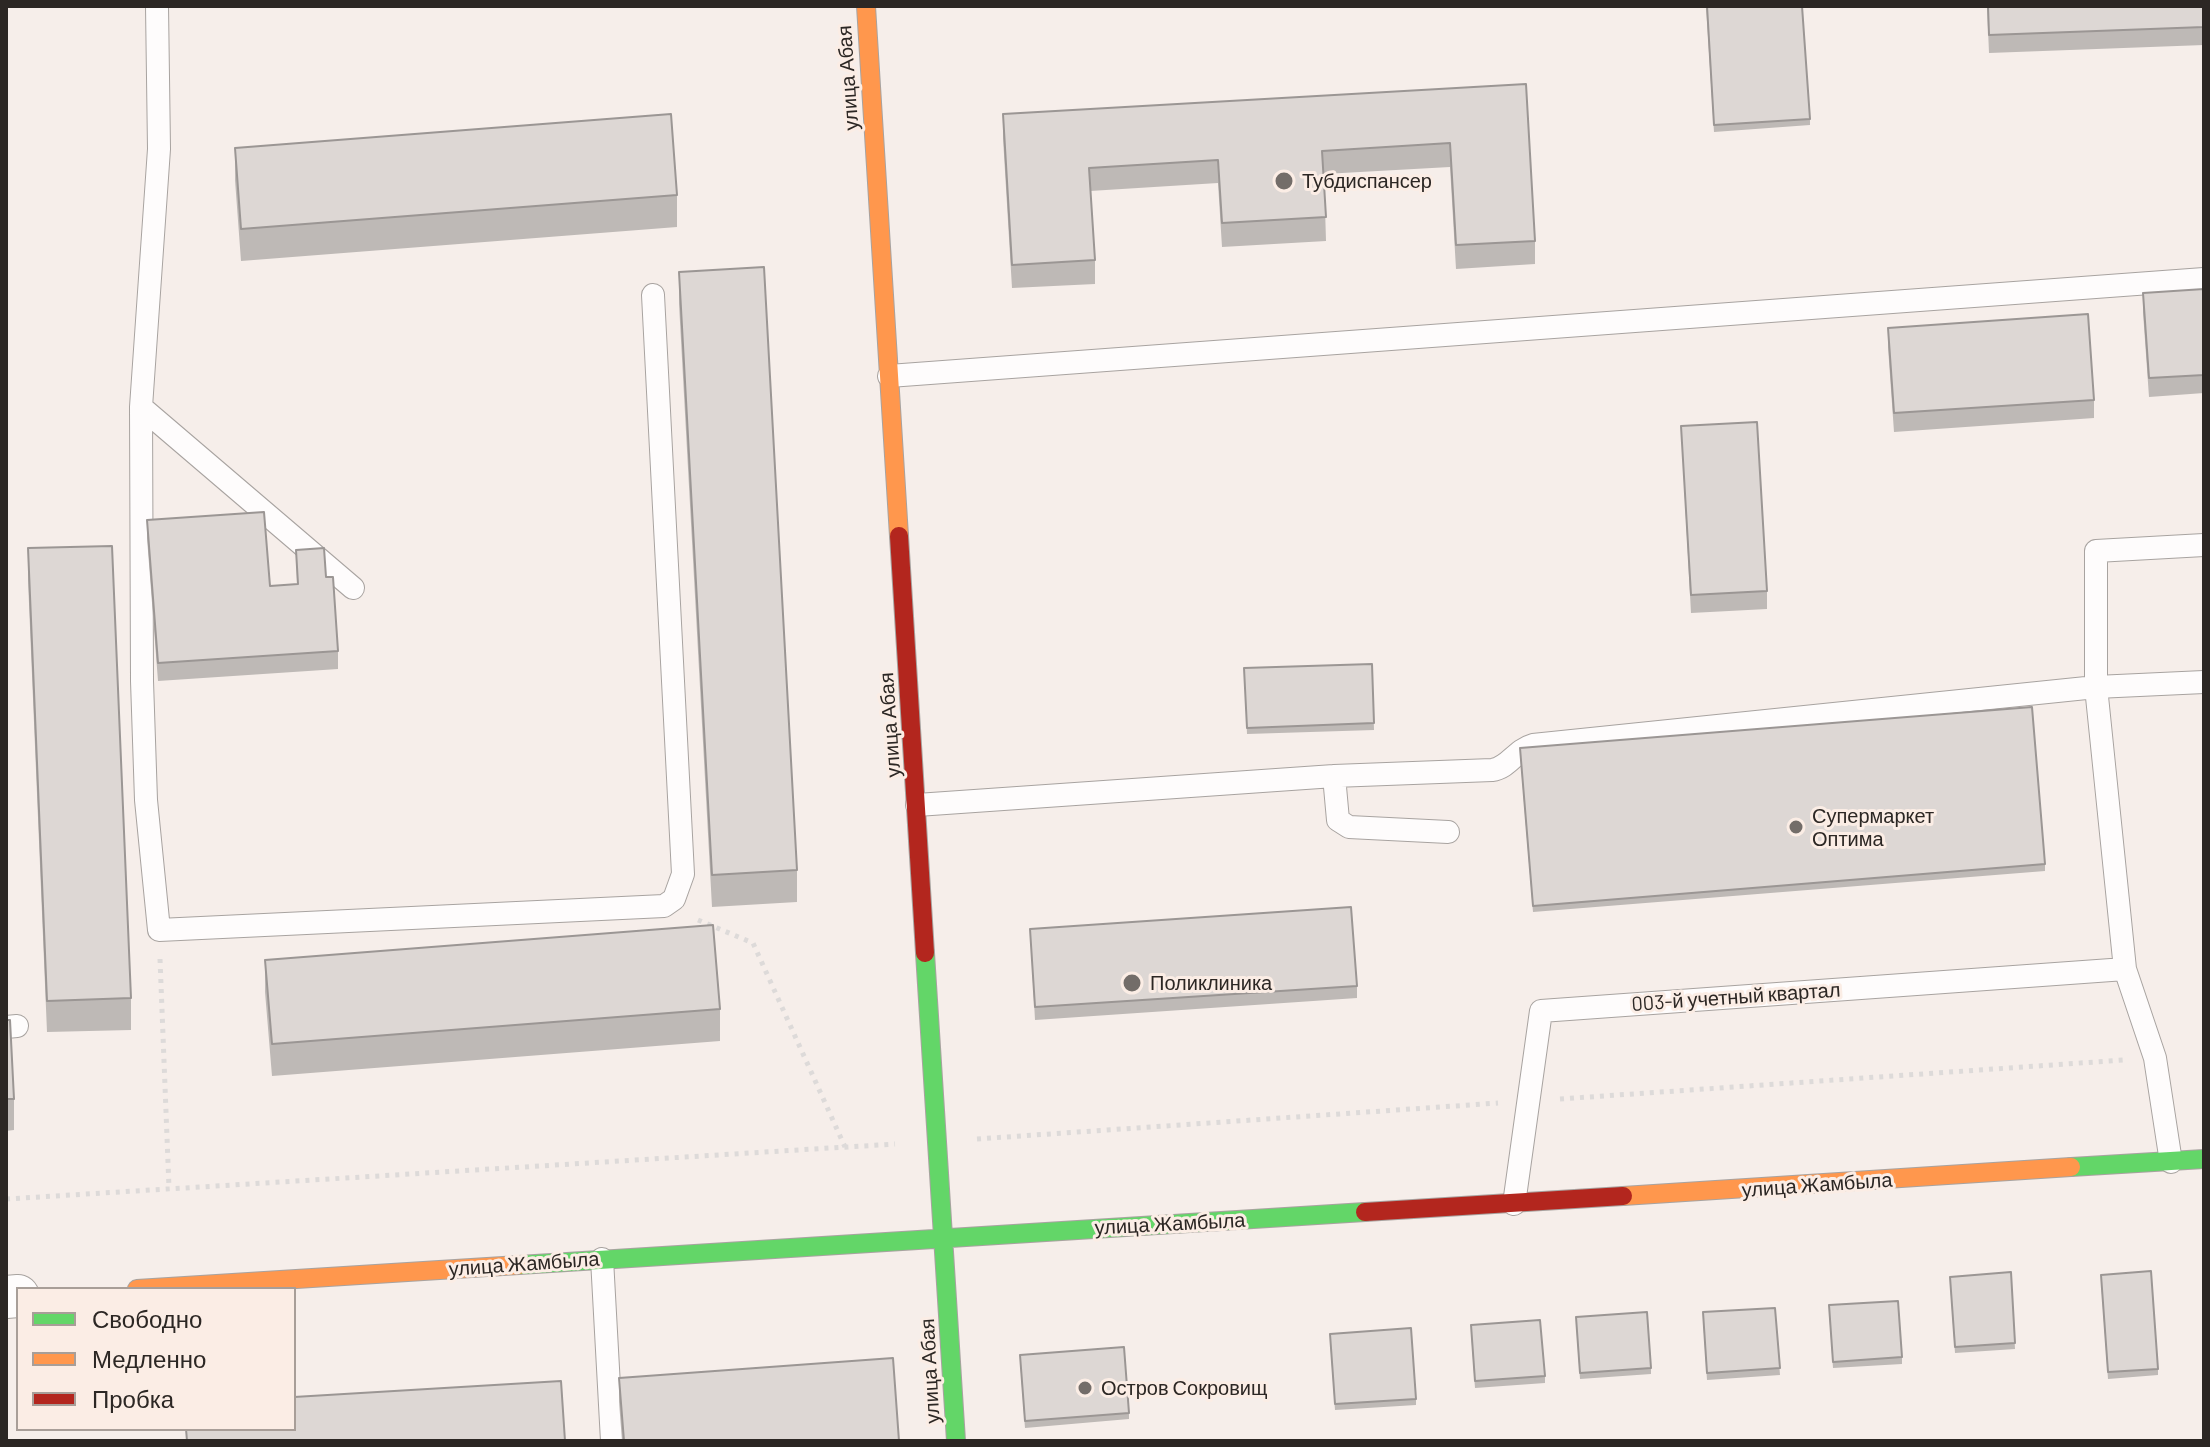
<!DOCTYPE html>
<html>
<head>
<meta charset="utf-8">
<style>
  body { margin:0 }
  #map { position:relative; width:2210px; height:1447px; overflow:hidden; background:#f6eeea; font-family:Barlow,sans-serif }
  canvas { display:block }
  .frame { position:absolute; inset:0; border:8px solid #2c2724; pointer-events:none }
  .legend { position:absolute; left:16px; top:1287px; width:280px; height:144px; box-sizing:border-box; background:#fbede5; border:2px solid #a89e98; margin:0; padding:10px 14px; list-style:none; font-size:24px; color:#2c2724 }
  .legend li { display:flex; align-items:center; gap:16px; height:40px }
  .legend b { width:40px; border:2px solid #a89e98 }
</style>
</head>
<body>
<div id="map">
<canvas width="2210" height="1447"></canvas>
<div class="frame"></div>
<ul class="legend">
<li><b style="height:10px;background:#63d668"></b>Свободно</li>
<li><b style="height:10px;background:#ff974d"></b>Медленно</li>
<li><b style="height:10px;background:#b3261e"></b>Пробка</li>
</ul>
</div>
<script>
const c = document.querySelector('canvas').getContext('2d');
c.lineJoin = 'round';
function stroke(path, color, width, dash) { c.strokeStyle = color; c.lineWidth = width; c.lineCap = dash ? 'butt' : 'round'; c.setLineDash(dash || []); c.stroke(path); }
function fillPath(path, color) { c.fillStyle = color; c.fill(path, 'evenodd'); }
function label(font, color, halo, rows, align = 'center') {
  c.font = font + ' Barlow,sans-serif'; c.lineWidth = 6; c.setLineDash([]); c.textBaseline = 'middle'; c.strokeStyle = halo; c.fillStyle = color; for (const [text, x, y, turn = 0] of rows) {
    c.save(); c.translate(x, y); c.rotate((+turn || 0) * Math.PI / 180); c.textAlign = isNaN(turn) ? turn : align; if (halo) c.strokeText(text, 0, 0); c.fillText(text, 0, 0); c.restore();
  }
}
const path = new Path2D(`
  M698,920L753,943L845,1147
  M160,959L169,1188
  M1560,1099L2124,1060
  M977,1139L1498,1103
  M6,1199L895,1144`);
const lane = new Path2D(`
  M157,6L159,149L141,407L142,681L146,800L159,930L664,906L674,899L683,874L653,295
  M889,376L2204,279
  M141,407L353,588
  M1334,776L1338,820L1349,827L1448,832
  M917,805L1334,776L1492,770C1509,768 1515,750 1533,745L2096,687L2204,682
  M6,1027L17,1026
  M2171,1162L2155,1058L2125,969L2096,687V551L2204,545
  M1514,1204L1541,1011L2125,969
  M602,1259L612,1441`);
const street = new Path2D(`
  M6,1297L18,1296`);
const fast = new Path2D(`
  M925,953L956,1441
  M2071,1167L2204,1159
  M519,1265L1365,1212`);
const slow = new Path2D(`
  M866,6L899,536
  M1623,1196L2071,1167
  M137,1289L519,1265`);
const jam = new Path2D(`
  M899,536L925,953
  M1365,1212L1623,1196`);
const wall = new Path2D(`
  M1706,6L1810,119V125L1714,132Z
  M1987,6H2204V45L1989,53Z
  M1526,84L1535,241V264L1456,269L1450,167L1324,174L1326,241L1222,247L1218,183L1090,191L1095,260V284L1012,288L1003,138V114Z
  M235,148L677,195V227L241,261L235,180Z
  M679,272L797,870V902L712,907L679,304Z
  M2204,289V393L2149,397L2143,312V293Z
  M1888,328L2094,400V418L1894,432L1888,347Z
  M1681,426L1767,591V609L1691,613Z
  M147,520L270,586L297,584L296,550L326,577L338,651V669L158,681L147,538Z
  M28,548L131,998V1030L47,1032L28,580Z
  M1372,664L1374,730L1247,734L1244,668Z
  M1520,754L2045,864V871L1533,912Z
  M1030,929L1357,986V998L1035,1020Z
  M265,960L720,1009V1041L272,1076L265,992Z
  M6,1020L14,1099V1130L6,1131Z
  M2011,1272L2015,1349L1955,1353L1950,1283Z
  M2101,1281L2158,1369V1375L2108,1379Z
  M1775,1308L1780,1375L1707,1380L1703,1319Z
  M1829,1312L1902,1357V1364L1833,1368Z
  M1576,1323L1651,1368V1374L1580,1379Z
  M1471,1332L1545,1376V1383L1475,1388Z
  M1330,1340L1416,1399V1405L1335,1410Z
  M1020,1361L1129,1413V1419L1025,1428Z
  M619,1378L899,1441H622L619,1402Z`);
const building = new Path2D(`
  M1707,6H1802L1810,119L1714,125Z
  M1988,6H2204V27L1989,35Z
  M1526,84L1535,241L1456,245L1450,143L1322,151L1326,217L1222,223L1218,160L1089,168L1095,260L1012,265L1003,114Z
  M671,114L677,195L241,229L235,148Z
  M764,267L797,870L712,875L679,272Z
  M2204,289V375L2149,378L2143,293Z
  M2088,314L2094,400L1894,413L1888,328Z
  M1757,422L1767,591L1691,595L1681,426Z
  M264,512L270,586L298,584L296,550L324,548L326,577H333L338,651L158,663L147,520Z
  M112,546L131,998L47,1001L28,548Z
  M1372,664L1374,723L1247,728L1244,668Z
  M2032,707L2045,864L1533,906L1520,748Z
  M1351,907L1357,986L1035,1007L1030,929Z
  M713,925L720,1009L272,1044L265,960Z
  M6,1020H10L14,1099H6Z
  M2151,1271L2158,1369L2108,1372L2101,1275Z
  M2011,1272L2015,1343L1955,1347L1950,1277Z
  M1898,1301L1902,1357L1833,1362L1829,1305Z
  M1775,1308L1780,1368L1707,1373L1703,1312Z
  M1647,1312L1651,1368L1580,1373L1576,1317Z
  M1540,1320L1545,1376L1475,1381L1471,1325Z
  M1411,1328L1416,1399L1335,1404L1330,1334Z
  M1124,1347L1129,1413L1025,1421L1020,1355Z
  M893,1358L899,1441H624L619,1378Z
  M561,1381L565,1441H187L186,1429H294V1397Z`);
const markers = [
  [1284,181,10,"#736d69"],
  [1796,827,8,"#736d69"],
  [1132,983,10,"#736d69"],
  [1085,1388,8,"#736d69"]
];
const streetNames = [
  ["улица Абая",848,78,-94],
  ["улица Абая",890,725,-94],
  ["003-й учетный квартал",1736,997,-4],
  ["улица Жамбыла",1817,1185,-4],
  ["улица Жамбыла",1170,1224,-3],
  ["улица Жамбыла",524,1264,-4],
  ["улица Абая",930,1371,-93]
];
const poiNames = [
  ["Тубдиспансер",1302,181],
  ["Супермаркет",1812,816],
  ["Оптима",1812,839],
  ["Поликлиника",1150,983],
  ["Остров Сокровищ",1101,1388]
];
stroke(lane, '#a8a3a0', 24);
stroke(street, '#a8a3a0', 44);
stroke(fast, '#a8a3a0', 20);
stroke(slow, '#a8a3a0', 20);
stroke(jam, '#a8a3a0', 20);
stroke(path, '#dddad9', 5, [4, 6]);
stroke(lane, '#fefcfc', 22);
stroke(street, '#fefcfc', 42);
stroke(fast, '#63d668', 18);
stroke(slow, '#ff974d', 18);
stroke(jam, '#b3261e', 18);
fillPath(wall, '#beb9b6');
fillPath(building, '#ddd7d4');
stroke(building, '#9b9694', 2);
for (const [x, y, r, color] of markers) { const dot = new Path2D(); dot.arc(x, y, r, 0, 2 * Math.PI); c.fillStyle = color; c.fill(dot); stroke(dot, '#fbede5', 3); }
label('20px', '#2c2724', '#fbede5', streetNames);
label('20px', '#2c2724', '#fbede5', poiNames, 'left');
</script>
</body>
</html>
